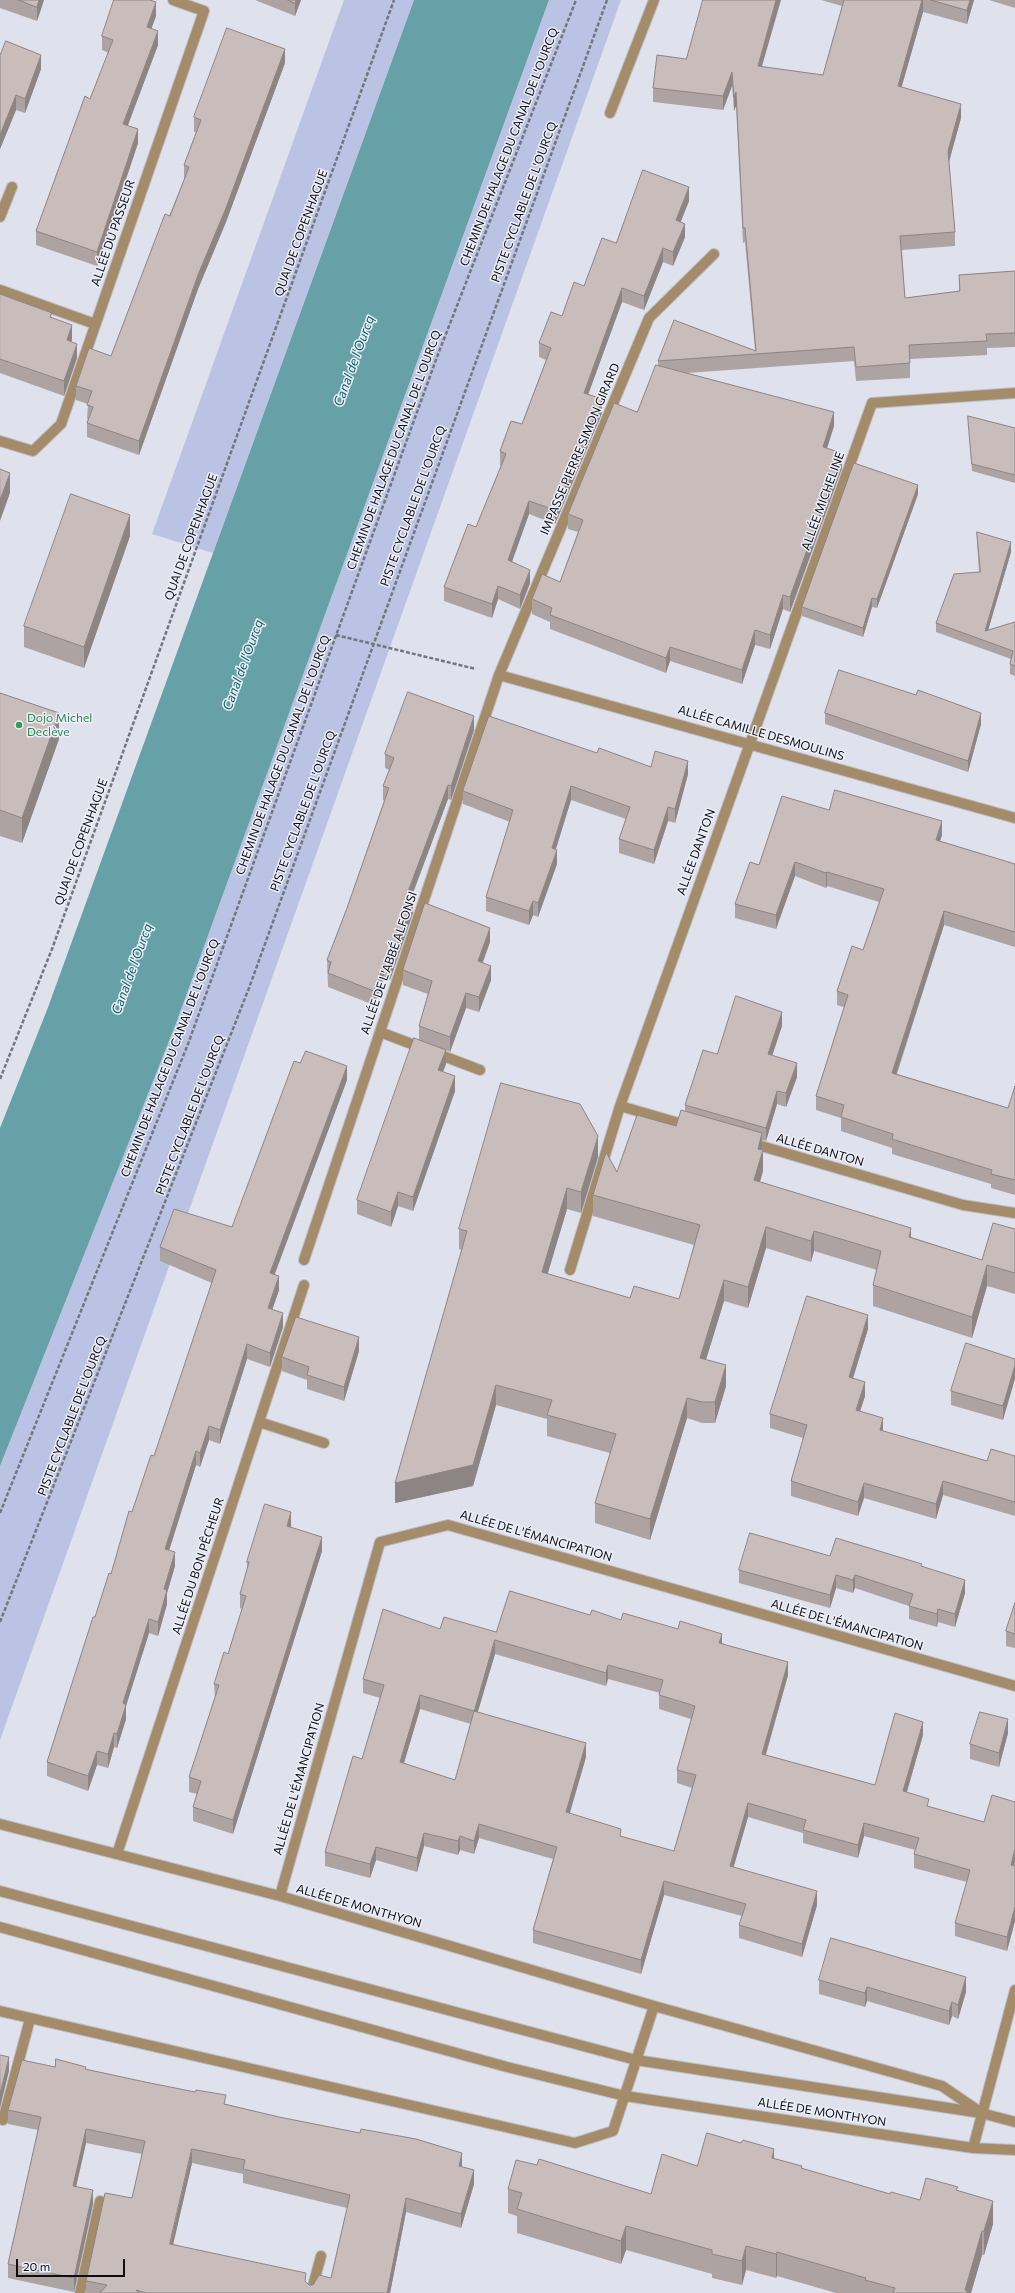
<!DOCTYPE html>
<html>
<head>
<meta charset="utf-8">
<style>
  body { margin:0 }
  #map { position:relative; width:1015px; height:2293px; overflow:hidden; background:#dfe2ec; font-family:Commissioner,sans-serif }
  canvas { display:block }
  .scale { position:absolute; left:16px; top:2259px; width:109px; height:18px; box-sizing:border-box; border:2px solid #0d0e11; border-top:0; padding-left:5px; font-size:12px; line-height:14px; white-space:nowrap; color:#0d0e11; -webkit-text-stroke:3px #edeff9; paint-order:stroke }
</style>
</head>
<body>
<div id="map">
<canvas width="1015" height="2293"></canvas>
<div class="scale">20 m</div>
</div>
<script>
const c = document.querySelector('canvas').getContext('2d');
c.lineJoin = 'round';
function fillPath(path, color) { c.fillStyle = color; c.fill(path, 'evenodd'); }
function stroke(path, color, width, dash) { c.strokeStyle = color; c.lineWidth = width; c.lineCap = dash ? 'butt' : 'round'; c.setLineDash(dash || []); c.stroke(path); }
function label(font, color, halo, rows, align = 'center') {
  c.font = font + ' Commissioner,sans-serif'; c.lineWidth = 3; c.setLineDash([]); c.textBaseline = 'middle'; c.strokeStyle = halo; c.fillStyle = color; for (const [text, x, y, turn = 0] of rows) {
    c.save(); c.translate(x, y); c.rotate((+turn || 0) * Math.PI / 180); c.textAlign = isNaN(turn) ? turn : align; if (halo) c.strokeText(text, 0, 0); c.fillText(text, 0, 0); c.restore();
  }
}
const green = new Path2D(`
  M344,0H414L213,553L152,534Z
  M549,0H621L0,1740V1466L175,1026Z`);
const water = new Path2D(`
  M414,0H549L175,1026L0,1466V1128L47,1010Z`);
const path = new Path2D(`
  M336,635L476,669
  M0,1079L52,949L394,0
  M0,1513L188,1044L437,357L576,0
  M0,1622L249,988L607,0`);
const minor = new Path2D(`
  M610,113L654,0
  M0,217L12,187
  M0,290L95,324
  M0,441L33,451L61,424L204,11L173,0
  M499,675L1015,818
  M380,1032L480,1070
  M620,1106L689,1126
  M751,1143L963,1205L1015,1213
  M304,1260L499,675L649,318L714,254
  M570,1270L620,1106L872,403L1015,393
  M259,1422L324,1443
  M0,1824L280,1896L654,2006L613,2131L575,2143L0,2011
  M117,1854L304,1285
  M0,1891L636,2060L981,2113L1015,2122
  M280,1896L380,1542L448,1525L1015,1686
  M0,1927L507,2067L625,2096L973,2148L1015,2150
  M654,2006L942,2086L980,2112
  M3,2120L30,2019
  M973,2148L1015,1990
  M80,2293L100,2201
  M311,2293L321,2256`);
const wall = new Path2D(`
  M0,0H44L37,21L0,8Z
  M255,0H301L295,16Z
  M821,0H974L967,24L923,12L901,87L961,118L949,162L955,232V246L902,250L905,298L959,291V275L1015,271V347L987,348V355L910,359V378L856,381L854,361L687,373L834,426L827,448L842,468L790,612L783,609L770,649L755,645L742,684L670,661L666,673L550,629V622L532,614V599L560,582L578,532L568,529V514L637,412L658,365V361L755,350L745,242L743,243L736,106L734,111L732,86L723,110L653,102V88L686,59L762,67L823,75L842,6Z
  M989,0H1015V8Z
  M156,16L151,28L158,45L128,125L138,143L97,266L36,245V231L90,99L109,53L102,50V36Z
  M0,56L41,69L25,113L16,110L0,149Z
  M285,63L226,222L198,289L139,455L87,437V423L88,419H87L88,404L76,400V386L111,356L184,180V165L196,132H194V117Z
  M689,201L680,222L685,237L673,266L663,262L644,310L622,302L588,394L602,413L555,524L529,514L512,561L530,583L520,609L498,599L492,618L444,601V587L476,527L501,466L500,465V451L522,424L546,360L539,357V343L562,316L616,243Z
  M0,294L52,317L72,339V342L77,358L64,396L0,373Z
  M968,416L1015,428V483L972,471Z
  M918,494L877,608L872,607L863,637L802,616V607Z
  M977,532L1011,552L988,630L1015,622V676L1010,674V664L1011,659L936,632V623L979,572L977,542Z
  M130,536L84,668L24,647V626Z
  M0,693L59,739L22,843L0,836Z
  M825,713L981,724L968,772L825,724Z
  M474,730L451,800L448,799L411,899L413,913L390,980L384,978L374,1005L328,987L327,960L347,908L384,801L383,800V786L389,770L385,768V754Z
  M597,753L651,767L688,774L675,823L668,821L654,864L619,853V839L626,819L571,800L556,849L557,864L538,917L533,915L529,925L486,911V897L510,822L463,804V791Z
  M829,810L942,835L940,841L1015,864V947L944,925L897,1074L1008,1108L1015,1086V1195L991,1188V1184L892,1154V1148L841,1131V1118L816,1110V1096L844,1007L837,1005V991L863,950L879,902L827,886L826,888L795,876L776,929L735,918V904L759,865Z
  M490,942L483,962L491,980L479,1012L466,1008L450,1052L446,1050V1064L443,1072L455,1091L413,1211L398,1206L391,1227L357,1214V1200L419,1039V1026L428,994L403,985V970Z
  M782,1026L772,1056L797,1077L786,1107L777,1104L766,1141L762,1140L763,1171L760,1182L911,1237L982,1260L1015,1229V1294L987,1286L972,1338L873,1306V1285L877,1270L814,1251L811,1262L766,1248L748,1308L724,1301L706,1360L726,1386L715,1423H702L687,1418L650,1540L595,1523V1503L610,1453L547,1436V1419L496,1405L473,1486L395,1503L462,1250L459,1249V1229L598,1157L581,1213L567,1209L547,1274L630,1298L679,1299L694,1245L593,1216V1195L617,1172L676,1126L685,1111V1105L717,1054Z
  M347,1080L274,1275L279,1290L272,1310L283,1327L270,1367L247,1359L220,1444L209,1440L200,1467L196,1465L169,1551L175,1566L167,1593V1604L158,1636L149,1633L126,1706V1719L117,1748L114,1747L108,1768L97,1765L88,1791L47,1776V1762L95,1617L111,1574L132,1512L154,1456L212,1283L160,1261V1247L232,1227Z
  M868,1329L853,1378L865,1396L860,1411L883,1431L987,1461L1015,1456V1516L943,1495L936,1519L864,1498L858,1516L791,1496V1481L803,1438L770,1428V1414Z
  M359,1351L344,1401L307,1389V1380L282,1371V1357Z
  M1015,1359L1003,1420L951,1405V1391Z
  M291,1526V1527L322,1551L233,1834L193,1821V1807L197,1794L189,1792V1777L215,1698L214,1684L228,1654L242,1609L240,1608V1594L247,1570V1562Z
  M830,1556L922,1567L965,1593L955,1627L938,1622L937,1627L909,1619V1606L855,1588L853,1593L836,1588L830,1608L739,1583V1570Z
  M1015,1603V1648L1006,1646V1631Z
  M590,1615L621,1620L722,1643L788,1675L766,1755L875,1785L923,1735L907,1792L929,1807L984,1822L1015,1802V1862L1014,1866H1015V1921L1007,1951L955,1936V1923L967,1882L914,1868V1854L915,1850L864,1836L858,1858L803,1843V1833L748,1817L733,1867L817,1905L802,1957L739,1938V1925L742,1916L664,1895L641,1974L533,1943V1930L553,1859L479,1838L474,1854L460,1850L458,1855L424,1846L417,1872L376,1860L370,1878L325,1866V1852L362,1759L380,1698L363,1693V1679L440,1629L496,1632ZM495,1654L606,1686L608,1679L660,1693L659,1695V1709L691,1719L677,1770V1783L692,1788L674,1851L621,1836L570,1813L586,1757L477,1712ZM420,1709L471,1724L455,1780L404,1763Z
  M1008,1733L999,1767L970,1759V1744Z
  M819,1980L966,1992L958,2019L952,2016L949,2025L867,2001L865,2007L819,1994Z
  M55,2067L86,2069L226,2104L462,2167L474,2184L461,2228L406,2212L390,2293H86V2281L132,2198L142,2154L86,2143L76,2187L93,2204L74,2292L8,2278V2264L38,2130L8,2124V2110ZM192,2163L243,2174V2183L347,2208L331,2278L313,2285H309L306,2282L173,2244Z
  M774,2158L802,2169L890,2194L920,2200L958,2191L993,2224L984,2255H982L971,2293H836L777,2276L776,2278L746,2270L742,2285L712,2278V2274L626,2250L621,2264L517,2233V2216L508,2213V2189L651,2194L697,2166Z`);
const shadedWall = new Path2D(`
  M39,0H44L37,21V7Z
  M296,0H301L295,16V3Z
  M776,0H781L758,80V66Z
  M922,0H923V12L898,100V86Z
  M970,0H974L967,24V10Z
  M156,2V16L147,41V27Z
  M158,31V45L123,138V124Z
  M285,49V63L226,222L198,289L139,455V441L198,275Z
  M41,55V69L25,113V99Z
  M732,72V86L723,110V96Z
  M736,92V106L734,111V97Z
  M16,95V110L0,149V135Z
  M961,104V118L948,165V151Z
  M138,129V143L97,266V252Z
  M689,187V201L676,234V220Z
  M685,224V237L673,266V252Z
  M663,248V262L644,310V296Z
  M622,288V302L584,406V393Z
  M72,325V339L67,354V340Z
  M77,344V358L64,396V381Z
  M602,399V413L555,524V510Z
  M834,412V426L823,461V447Z
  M842,453V468L790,612V597Z
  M10,473V493L0,521V500Z
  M918,485V494L877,608V599Z
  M529,501V514L508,573V560Z
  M130,515V536L84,668V647Z
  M1011,542V552L985,641V631Z
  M530,570V583L520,609V595Z
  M498,586V599L492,618V604Z
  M783,595V609L770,649V635Z
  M872,598V607L863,637V628Z
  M755,630V645L742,684V670Z
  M670,647V661L666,673V658Z
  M59,713V739L22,843V818Z
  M981,713V724L968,772V761Z
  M474,716V730L451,800V786Z
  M688,761V774L675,823V809Z
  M448,785V799L406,911V897Z
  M571,786V800L552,861V848Z
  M668,807V821L654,864V850Z
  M942,821V835L936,854V840Z
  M557,850V864L538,917V903Z
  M795,862V876L776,929V915Z
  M827,872V886L826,888V873Z
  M413,899V913L390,980V966Z
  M533,901V915L529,925V911Z
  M944,911V925L892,1087V1073Z
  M490,928V942L478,975V961Z
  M384,964V978L374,1005V991Z
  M491,966V980L479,1012V997Z
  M466,993V1008L450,1052V1037Z
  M782,1012V1026L768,1068V1054Z
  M446,1050V1064L438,1084V1070Z
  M797,1063V1077L786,1107V1093Z
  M347,1066V1080L270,1287V1273Z
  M455,1076V1091L413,1211V1197Z
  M777,1091V1104L766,1141V1128Z
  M762,1133V1154L763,1150V1171L754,1201V1180L758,1149Z
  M598,1136V1157L581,1213V1192Z
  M567,1188V1209L542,1293V1272Z
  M398,1192V1206L391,1227V1212Z
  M766,1227V1248L748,1308V1287Z
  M911,1228V1249L909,1237Z
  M814,1231V1251L811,1262V1241Z
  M987,1265V1286L972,1338V1317Z
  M279,1276V1290L268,1322V1308Z
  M724,1280V1301L700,1379V1358Z
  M283,1313V1327L270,1367V1353Z
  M868,1315V1329L849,1391V1377Z
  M359,1337V1351L344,1401V1387Z
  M247,1344V1359L220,1444V1430Z
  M726,1365V1386L715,1423V1402Z
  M1015,1365V1379L1003,1420V1406Z
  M865,1382V1396L856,1424V1410Z
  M496,1385V1405L473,1486L395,1503V1483Z
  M687,1398V1418L650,1540V1519Z
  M883,1418V1432L880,1430Z
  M209,1426V1440L200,1467V1453Z
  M196,1451V1465L165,1563V1549Z
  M943,1481V1495L936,1519V1504Z
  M864,1483V1498L858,1516V1502Z
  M291,1512V1526L287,1541V1526Z
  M322,1537V1551L233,1834V1820Z
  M175,1552V1566L167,1593V1604L158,1636V1622L164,1589Z
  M836,1575V1588L830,1608V1595Z
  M855,1575V1588L853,1593V1580Z
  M965,1580V1593L955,1627V1614Z
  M938,1609V1622L937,1627V1614Z
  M149,1619V1633L126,1706V1719L117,1748V1734L123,1703Z
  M722,1634V1647L719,1643Z
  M495,1640V1654L474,1725V1711Z
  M788,1662V1675L762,1767V1754Z
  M608,1665V1679L606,1686V1673Z
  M420,1695V1709L400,1776V1762Z
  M1008,1719V1733L999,1767V1753Z
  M923,1722V1735L903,1805V1791Z
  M114,1733V1747L108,1768V1754Z
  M586,1743V1757L566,1825V1812Z
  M97,1751V1765L88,1791V1776Z
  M748,1803V1817L730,1880V1866Z
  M864,1823V1836L858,1858V1845Z
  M479,1824V1838L474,1854V1841Z
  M424,1833V1846L417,1872V1858Z
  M460,1836V1850L458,1855V1841Z
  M376,1847V1860L370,1878V1864Z
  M1015,1849V1862L1011,1878V1865Z
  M664,1881V1895L641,1974V1960Z
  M817,1891V1905L802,1957V1944Z
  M1015,1907V1921L1007,1951V1937Z
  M966,1977V1992L958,2019V2005Z
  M867,1987V2001L865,2007V1993Z
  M952,2002V2016L949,2025V2011Z
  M9,2057V2071L0,2108V2094Z
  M86,2129V2143L73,2200V2186Z
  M192,2149V2163L170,2258V2244Z
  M774,2149V2173L772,2158Z
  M462,2153V2167L459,2166Z
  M474,2170V2184L461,2228V2214Z
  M93,2190V2204L74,2292V2278Z
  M406,2198V2212L390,2293H387Z
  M993,2201V2224L984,2255V2231Z
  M626,2226V2250L621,2264V2241Z
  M982,2231V2255L971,2293H965V2290Z
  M746,2246V2270L742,2285V2261Z
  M777,2252V2276L776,2278V2254Z`);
const building = new Path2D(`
  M19,0H39L37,7Z
  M114,0H150L156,2L147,27L158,31L123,124L138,129L97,252L36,231L85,96L90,99L113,40L102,36Z
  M288,0H296L295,3Z
  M703,0H776L758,66L823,75L844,0H922L898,86L961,104L948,151L955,232L900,236L905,298L960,291L959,275L1015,271V333L986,334L987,341L909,345L910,363L856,367L854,347L658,361L674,320L756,351L745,228H743L736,92L734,97L732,72L723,96L653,88L657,55L686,59Z
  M931,0H970L967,10Z
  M227,28L285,49L226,208L198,275L139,441L87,423L93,407L87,405L92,391L76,386L89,348L111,356L165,214L170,216L189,167L184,165L201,120L194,117Z
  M6,41L41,55L25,99L16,95L0,135V56Z
  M643,170L689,187L676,220L685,224L673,252L663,248L644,296L622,288L584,393L602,399L555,510L529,501L508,560L530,570L520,595L498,586L492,604L444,587L468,524L476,527L506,454L500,451L511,421L522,424L551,348L539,343L551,312L562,316L574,282L584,286L602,238L616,243Z
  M0,294L52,313L50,317L72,325L67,340L77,344L64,381L0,359Z
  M656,365L834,412L823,447L842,453L790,597L783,595L770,635L755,630L742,670L670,647L666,658L550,615L552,608L532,599L542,574L560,582L583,520L568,514L614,403L637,412Z
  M968,416L1015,428V475L972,464Z
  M854,463L918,485L877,599L872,598L863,628L802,607Z
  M0,469L10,473L0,500Z
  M71,494L130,515L84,647L24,626Z
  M977,532L1011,542L985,631L1015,622V666L1010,664L1013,651L936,623L954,574L980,572Z
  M839,670L916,695L918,690L981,713L968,761L825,713Z
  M408,692L474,716L451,786L448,785L406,897L413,899L390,966L384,964L374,991L328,973L331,962L327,960L347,908L389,788L383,786L394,758L385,754Z
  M0,693L59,713L22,818L0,810Z
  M489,716L597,753L599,748L651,767L655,751L688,761L675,809L668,807L654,850L619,839L630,807L571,786L552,848L557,850L538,903L533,901L529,911L486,897L513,810L463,791Z
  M835,790L942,821L936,840L1015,864V932L944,911L892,1073L1008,1108L1015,1086V1180L991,1174L992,1170L892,1139L893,1134L841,1117L844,1105L816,1096L848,995L837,991L852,946L863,950L884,889L827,872L826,873L795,862L776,915L735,904L750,862L759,865L782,796L829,810Z
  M425,903L490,928L478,961L491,966L479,997L466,993L450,1037L419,1026L432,981L403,970Z
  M736,996L782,1012L768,1054L797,1063L786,1093L777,1091L766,1128L685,1105L703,1050L717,1054Z
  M414,1038L446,1050L438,1070L455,1076L413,1197L398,1192L391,1212L357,1200Z
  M306,1051L347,1066L270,1273L279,1276L268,1308L283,1313L270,1353L247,1344L220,1430L209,1426L200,1453L196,1451L165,1549L175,1552L164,1589L167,1590L158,1622L149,1619L123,1703L126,1705L117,1734L114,1733L108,1754L97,1751L88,1776L47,1762L93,1617H95L109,1573L111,1574L129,1511L132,1512L151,1455L154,1456L216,1270L160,1247L174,1209L232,1227L294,1061L300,1063Z
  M501,1083L580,1104L598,1136L581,1192L567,1188L542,1272L630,1298L634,1286L679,1299L700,1225L593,1195L606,1152L617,1172L637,1115L676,1126L681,1110L762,1133L758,1149L763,1150L754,1180L911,1228L909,1237L982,1260L993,1223L1015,1229V1273L987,1265L972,1317L873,1285L881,1251L814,1231L811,1241L766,1227L748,1287L724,1280L700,1358L726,1365L715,1402H702L687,1398L650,1519L595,1503L616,1434L547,1415L552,1400L496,1385L473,1465L395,1483L467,1231L459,1229Z
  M807,1296L868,1315L849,1377L865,1382L856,1410L883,1418L880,1430L987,1461L991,1449L1015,1456V1502L943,1481L936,1504L864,1483L858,1502L791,1481L807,1425L770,1414Z
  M296,1317L359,1337L344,1387L307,1375L309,1367L282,1357Z
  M966,1343L1015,1359V1365L1003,1406L951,1391Z
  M265,1504L291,1512L287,1526L322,1537L233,1820L193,1807L201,1781L189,1777L219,1685L214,1684L224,1652L228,1654L246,1596L240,1594L249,1562H247Z
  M750,1533L830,1556L836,1538L922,1564L921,1566L965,1580L955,1614L938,1609L937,1614L909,1606L913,1594L855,1575L853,1580L836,1575L830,1595L739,1570Z
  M510,1591L590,1615L592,1610L621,1620L623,1613L678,1629L680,1621L722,1634L719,1643L788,1662L762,1754L875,1785L895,1713L923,1722L903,1791L929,1799L927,1806L984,1822L992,1795L1015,1802V1849L1011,1865L1015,1866V1907L1007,1937L955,1923L970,1870L914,1854L919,1838L864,1823L858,1845L803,1830L806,1820L748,1803L730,1866L817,1891L802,1944L739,1925L746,1904L664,1881L641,1960L533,1930L557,1847L479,1824L474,1841L460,1836L458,1841L424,1833L417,1858L376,1847L370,1864L325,1852L353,1756L362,1759L384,1685L363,1679L383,1609L440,1629L444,1617L496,1632ZM495,1640L606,1673L608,1665L663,1680L659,1695L695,1706L677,1770L696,1775L674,1851L620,1836L621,1829L566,1812L586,1743L474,1711L455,1780L400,1762L420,1695L474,1711Z
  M1015,1603V1634L1006,1631Z
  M980,1712L1008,1719L999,1753L970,1744Z
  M831,1938L966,1977L958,2005L952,2002L949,2011L867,1987L865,1993L819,1980Z
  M0,2055L9,2057L0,2094Z
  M56,2059L86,2067L85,2069L145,2082L195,2092L196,2090L226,2095L224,2104L279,2117L360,2133L361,2129L416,2139L462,2153L459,2166L474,2170L461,2214L406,2198L387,2293H146L136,2290L139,2293H100L107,2285L86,2281L105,2193L132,2198L145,2141L86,2129L73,2186L93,2190L74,2278L8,2264L41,2117L8,2110L22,2060L55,2067ZM192,2149L245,2160L243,2169L350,2195L331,2278L319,2275L313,2285H309L305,2281L306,2273L170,2244Z
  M707,2133L741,2143L743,2140L774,2149L772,2158L802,2166L801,2168L890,2194L891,2192L920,2200L926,2178L958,2187L956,2190L993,2201L984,2231H982L965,2290L967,2291V2293H893L895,2288L865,2280L866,2278L777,2252L776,2254L746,2246L742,2261L712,2254V2250L626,2226L621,2241L517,2209L522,2193L508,2189L516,2160L537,2165L539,2159L651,2194L662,2154L697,2166Z`);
const markers = [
  [19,725,4,"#2e9e5b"]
];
const streetNames = [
  ["CHEMIN DE HALAGE DU CANAL DE L'OURCQ",509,147,-69],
  ["PISTE CYCLABLE DE L'OURCQ",524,202,-70],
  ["ALLÉE DU PASSEUR",113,233,-71],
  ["QUAI DE COPENHAGUE",301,233,-70],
  ["IMPASSE PIERRE SIMON GIRARD",580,449,-67],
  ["CHEMIN DE HALAGE DU CANAL DE L'OURCQ",394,450,-70],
  ["ALLÉE MICHELINE",823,501,-70],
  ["PISTE CYCLABLE DE L'OURCQ",413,506,-70],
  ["QUAI DE COPENHAGUE",191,537,-70],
  ["ALLÉE CAMILLE DESMOULINS",761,733,16],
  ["CHEMIN DE HALAGE DU CANAL DE L'OURCQ",283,755,-70],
  ["PISTE CYCLABLE DE L'OURCQ",303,811,-70],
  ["QUAI DE COPENHAGUE",81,842,-70],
  ["ALLÉE DANTON",696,852,-70],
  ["ALLÉE DE L'ABBÉ ALFONSI",389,963,-71],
  ["CHEMIN DE HALAGE DU CANAL DE L'OURCQ",170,1058,-69],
  ["PISTE CYCLABLE DE L'OURCQ",190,1115,-69],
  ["ALLÉE DANTON",820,1150,16],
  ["PISTE CYCLABLE DE L'OURCQ",72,1416,-69],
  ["ALLÉE DE L'ÉMANCIPATION",536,1536,16],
  ["ALLÉE DU BON PÊCHEUR",198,1566,-72],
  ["ALLÉE DE L'ÉMANCIPATION",847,1625,16],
  ["ALLÉE DE L'ÉMANCIPATION",299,1779,-74],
  ["ALLÉE DE MONTHYON",359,1906,16],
  ["ALLÉE DE MONTHYON",822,2112,9]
];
const leisureNames = [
  ["Dojo Michel",27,718],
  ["Declève",27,732]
];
const waterNames = [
  ["Canal de l'Ourcq",354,361,-70],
  ["Canal de l'Ourcq",243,665,-70],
  ["Canal de l'Ourcq",132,969,-70]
];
fillPath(green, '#bac3e3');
fillPath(water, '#65a1a6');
stroke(minor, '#bdc0c9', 12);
stroke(path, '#74767d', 2.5, [4, 2]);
stroke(minor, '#a48c6a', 10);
fillPath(wall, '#ada3a2');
fillPath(shadedWall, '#8d8484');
fillPath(building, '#c9bdbc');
stroke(building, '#8d8484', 1);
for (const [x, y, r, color] of markers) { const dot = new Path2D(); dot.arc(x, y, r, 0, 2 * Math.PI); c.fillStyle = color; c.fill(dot); stroke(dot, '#edeff9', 1.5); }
label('12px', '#0d0e11', '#edeff9', streetNames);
label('12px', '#27864d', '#edeff9', leisureNames, 'left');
label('italic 13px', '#086167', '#edeff9', waterNames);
</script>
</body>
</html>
